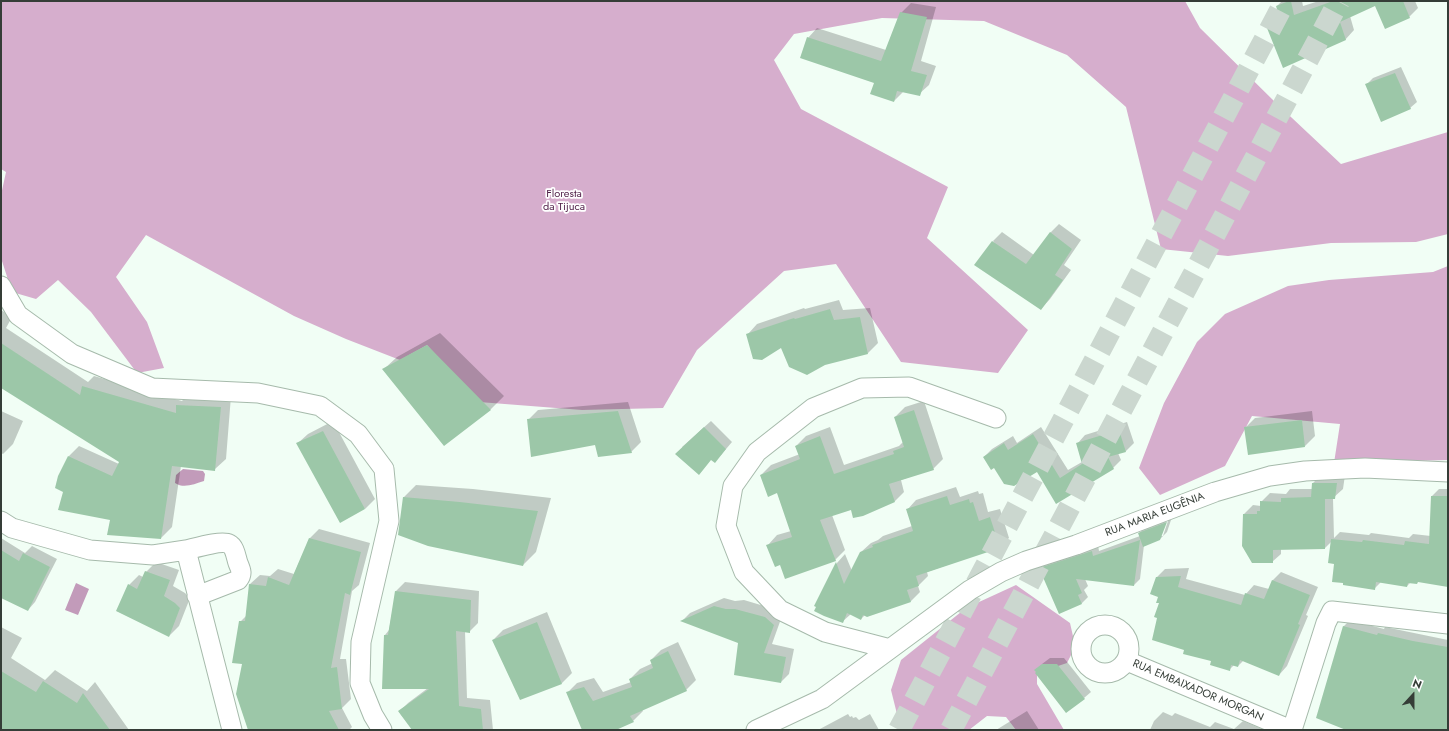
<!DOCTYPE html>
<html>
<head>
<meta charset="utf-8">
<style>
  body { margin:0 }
  #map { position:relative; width:1449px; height:731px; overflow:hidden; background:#f1fef5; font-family:Jost,sans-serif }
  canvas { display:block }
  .frame { position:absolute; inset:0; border:2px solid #353d37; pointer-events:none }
  .north { position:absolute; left:1393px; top:675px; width:40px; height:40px; -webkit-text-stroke:3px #fff; paint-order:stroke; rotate:21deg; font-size:11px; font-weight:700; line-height:16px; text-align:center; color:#353d37 }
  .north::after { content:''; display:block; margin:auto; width:14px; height:18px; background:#353d37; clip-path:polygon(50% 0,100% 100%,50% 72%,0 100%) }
</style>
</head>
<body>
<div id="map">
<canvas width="1449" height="731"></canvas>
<div class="frame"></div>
<div class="north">N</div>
</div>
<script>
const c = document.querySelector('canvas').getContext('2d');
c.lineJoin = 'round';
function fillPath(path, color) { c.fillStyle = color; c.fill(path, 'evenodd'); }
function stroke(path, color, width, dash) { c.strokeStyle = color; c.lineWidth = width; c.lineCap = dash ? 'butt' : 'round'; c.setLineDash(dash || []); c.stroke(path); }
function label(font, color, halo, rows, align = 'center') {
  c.font = font + ' Jost,sans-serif'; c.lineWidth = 3.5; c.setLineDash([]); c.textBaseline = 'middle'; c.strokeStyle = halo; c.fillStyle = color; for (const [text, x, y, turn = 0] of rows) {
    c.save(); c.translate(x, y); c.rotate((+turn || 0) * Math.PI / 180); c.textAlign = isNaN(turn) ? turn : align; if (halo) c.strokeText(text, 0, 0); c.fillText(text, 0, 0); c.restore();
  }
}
const forest = new Path2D(`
  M1,1H1185L1200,28L1275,102L1341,164L1448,132V234L1416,242L1331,243L1228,256L1161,249L1126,107L1067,55L984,21L882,18L794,34L774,60L801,109L948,187L927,238L1028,330L998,373L901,362L836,264L784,271L697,350L663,408L582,410L479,402L427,345L400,360L346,339L294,316L146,235L116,277L147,322L164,368L137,373L91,312L58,280L36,299L12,292L1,258V195L6,172L1,169Z
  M1448,266V460L1334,463L1340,424L1252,416L1225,466L1160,495L1139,468L1164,403L1197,342L1225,314L1288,286L1329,280L1433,272Z
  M1016,585L1070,623L1075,645L1074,649L1067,663L1037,673V684L1064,730H1016L1006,717L987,716L969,730H901L891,690L901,660L966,608Z`);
const water = new Path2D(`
  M183,469L203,471L205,474L204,481C194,484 184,489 175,483L176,475Z
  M76,583L89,589L78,615L65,610Z`);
const shadow = new Path2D(`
  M1282,1H1302L1303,6L1319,1H1415L1418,8L1409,17L1376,5L1350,16L1354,30L1345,40L1268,28L1277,19L1281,18L1277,6Z
  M911,3L936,7L921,61L936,66L929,85L919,94L904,91L894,101L876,83L808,38L817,28L886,50L901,13Z
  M1401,67L1417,102L1410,108L1366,85L1373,78Z
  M1059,224L1081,240L1064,265L1071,270L1050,299L1041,309L993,241L1002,232L1034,255L1050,233Z
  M839,300L843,310L870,308L878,343L868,353L781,346L748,334L757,324L804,308L805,309Z
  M1,310L12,317L6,328L88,382L94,376L182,401L188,394L231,396L226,459L215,469L181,466L172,527L161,538L111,519L65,491L69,456L79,446L119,464L121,462L1,387Z
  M440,333L504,396L491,409L444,445L384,369L397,357Z
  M924,401L943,459L933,469L901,480L904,492L895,501L851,508L832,515L845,550L835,560L781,564L768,545L777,535L791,531L777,492L761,475L771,465L800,454L796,446L806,436L830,427L844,465L899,446L903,442L895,417L905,407Z
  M628,402L641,442L631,452L596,444L528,420L538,410Z
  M1,411L23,421L13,444L3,454L1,453Z
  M1312,411L1315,436L1305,446L1245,428L1255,418Z
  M333,421L375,499L365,509L298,443L308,434Z
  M711,421L732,442L721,455L711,459L699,474L682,447Z
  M1127,422L1134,443L1126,451L1118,453L1121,460L1113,468L1056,502L1037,471L995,467L984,457L992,449L1013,436L1017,443L1041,427L1068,470L1082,462L1077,444L1085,435Z
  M1321,475H1345L1343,489L1333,498L1334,538L1340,532L1369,535L1371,533L1409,538L1413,534L1431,536L1432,496L1439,489H1448V586L1419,581L1411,582L1407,586L1381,582L1374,589L1335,563L1332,541L1325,548L1281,549V554L1272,562L1244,514L1253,505L1261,506V502L1270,493L1286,494L1290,489H1313V483Z
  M416,485L473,489L551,498L536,552L523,565L403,498Z
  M956,487L960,497L978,491L979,494L983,493L988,512L1000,509L1009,538L999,547L927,572L928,576L918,586L920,592L911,601L865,615L861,619L851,614L842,622L816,606L837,563L845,554L852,571L861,552L871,543L878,540L883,536L912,526L907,510L916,500Z
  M1172,517L1167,532L1160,539L1144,545L1140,579L1134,585L1085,579L1088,586L1084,590L1088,597L1082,603L1060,612L1040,569L1046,562L1098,545L1099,551L1140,536L1139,533L1146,527L1167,519L1161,536H1163L1169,518Z
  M319,529L370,543L359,585L352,591L340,659H346L351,699L342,708L352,727L349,730H249L240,622L247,615L250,584L260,575L270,576L278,569L294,574L310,538Z
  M1,538L25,553L32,546L57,559L35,602L28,610L1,597Z
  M156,562L179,570L173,586L185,593L190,598L179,626L169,636L117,611L129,585L139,575L143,577L146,572Z
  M1189,568L1186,579L1245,595L1254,585L1269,589L1273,580L1281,572L1318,587L1306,615L1308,616L1287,666L1279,675L1244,660L1238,666L1234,665L1229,670L1212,661L1185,650L1160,603L1156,578L1165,569Z
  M405,582L479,591L478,623L469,632L465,631L467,698L490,700L493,730H413L399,712L408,703L428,688L385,635L389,630L396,591Z
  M724,598L735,601L744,600L774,609L782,616L772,644L794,649L789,674L781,682L739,642L682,621L690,613Z
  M547,612L572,673L562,683L521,698L493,640L503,630Z
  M1350,620L1384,629L1385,627L1448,640V730H1362L1317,717L1344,626Z
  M1,627L22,638L11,658L45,680L55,670L87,691L95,682L129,730H1Z
  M678,642L696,680L686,690L642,709L643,711L633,721L613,730H583L567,693L577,683L594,678L603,692L631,682L630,679L640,669L653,663L651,660L661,650Z
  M1050,658H1064L1091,692L1084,698L1042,664Z
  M1027,711L1039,730H996Z
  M1163,712L1172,716L1175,713L1210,727L1215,722L1234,729L1243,721L1262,729V730H1150L1154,721Z
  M848,714L850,717L852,716L853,718L856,717L859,720L870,714L879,730H818Z`);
const building = new Path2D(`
  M1289,1H1291L1294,15L1333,1H1403L1410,18L1385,29L1375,6L1340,22L1346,40L1283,68L1267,28L1281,23L1276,6Z
  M900,12L927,17L911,71L927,75L920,96L897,91L894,102L870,94L874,83L800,58L807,37L881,61Z
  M1395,73L1411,109L1381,122L1365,84Z
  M1050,232L1072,249L1055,275L1063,280L1041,310L974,265L992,241L1026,264Z
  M830,309L834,320L860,317L868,354L825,365L807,375L789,367L781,348L762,360L753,359L746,334L794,318L795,319Z
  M1,343L80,395L82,386L176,413V405L221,407L215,471L172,466L161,539L107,535L110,520L58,510L63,492L55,488L58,476L68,456L112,476L119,462L1,388Z
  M427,345L491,410L444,446L382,369Z
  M914,410L934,470L889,484L895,502L863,516L853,518L851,510L820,520L836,561L785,579L780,565L775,567L766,545L792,537L777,493L768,497L760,475L800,459L795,446L820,436L834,474L894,454L893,451L904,447L894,417Z
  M618,411L632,453L598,457L595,445L531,457L527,419Z
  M1302,420L1305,447L1248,455L1244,427Z
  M704,427L726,449L715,463L711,460L699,475L675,454Z
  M1119,430L1126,452L1108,457L1114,469L1056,504L1037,472L1014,486L1004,484L994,468L991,470L983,457L1004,443L1008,450L1033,434L1060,478L1082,464L1076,443Z
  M323,431L365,509L340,523L296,443Z
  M1312,483H1337L1335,499H1325V549L1273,550V563H1252L1242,546L1243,514H1257V511H1260V501L1281,502V498L1311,497Z
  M947,496L950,505L969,499L970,503L973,502L979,521L990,517L1000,548L916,576L919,586L907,590L911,602L867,617L863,615L861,620L847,613L843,623L824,616L814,611L816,607L814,606L836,562L844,584L860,552L873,547L872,545L913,531L906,509Z
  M1431,496H1448V587L1418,582L1417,584L1408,583L1407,587L1376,582L1375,590L1343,585V583L1332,582L1334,564L1328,563L1331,539L1362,542L1363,540L1404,545L1405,541L1429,544Z
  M403,497L460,502L538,511L523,566L428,546L398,535Z
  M1167,522L1160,540L1143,547L1138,533Z
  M309,538L361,552L350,595L345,593L331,668L337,667L342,709L329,711L339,730H248L236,694L242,664L232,663L239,621H245L249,584L266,586L268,577L289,585Z
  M1140,540L1134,586L1076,579L1082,593L1078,595L1082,604L1059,614L1039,568L1092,551L1093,556Z
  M1,550L19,561L23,553L50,567L28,611L1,598Z
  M145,571L170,580L164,596L175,603L180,608L169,637L116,611L128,584L137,589Z
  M1181,576L1178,587L1241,605L1245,593L1264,599L1272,580L1310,595L1298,624L1300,625L1279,676L1240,660L1238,667L1231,665L1230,671L1210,665L1211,661L1183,654L1184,650L1152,640L1157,618L1154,617L1159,603H1156L1158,597L1150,594L1156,577Z
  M395,591L471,600L470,633L456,631L459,706L481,709L483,730H412L398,711L429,689H382L384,635H388Z
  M714,606L726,609H735L765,617L774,625L764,653L786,657L781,683L734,675L738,643L680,621Z
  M537,622L562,684L520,700L492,640Z
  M1343,626L1377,635L1378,633L1413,641L1448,647V730H1346L1316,718Z
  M668,651L687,691L630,716L634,722L616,730H582L566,692L584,687L593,701L632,687L629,679L653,668L650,660Z
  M1042,664H1057L1085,699L1066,713L1035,673L1036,672L1034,670Z
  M1,671L36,692L43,681L77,703L83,693L110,730H1Z`);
const motorwayTunnel = new Path2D(`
  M899,730L1285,1
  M951,730L1339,1`);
const minor = new Path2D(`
  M1,286L18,315L72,354L152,388L258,393L320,406L358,434L384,469L389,521L361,642L360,683L373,715L382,730
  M1,521L12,528L90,550L153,555L186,550L232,730
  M186,550C195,548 222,540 229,544C235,547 236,557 238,563C241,570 243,574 238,580L197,596
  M1081 649a24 24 0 1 1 48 0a24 24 0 1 1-48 0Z
  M890,649L825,632L780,610L744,572L726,526L733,486L757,452L813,408L862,388L909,387L996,418
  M1127,661L1291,730
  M756,730L822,699L970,590L1001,572L1026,561L1076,545L1215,492L1270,476L1305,471L1365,468L1448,472
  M1292,730L1326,623L1332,611L1448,624`);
const parkNames = [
  ["Floresta",564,194],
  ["da Tijuca",564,207]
];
const streetNames = [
  ["RUA MARIA EUGÊNIA",1155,515,-21],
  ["RUA EMBAIXADOR MORGAN",1198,691,23]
];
fillPath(forest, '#d6aecd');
fillPath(water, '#c29bba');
fillPath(shadow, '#0003');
fillPath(building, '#9cc7a8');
stroke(motorwayTunnel, '#cbd7cf', 22, [22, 11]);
stroke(minor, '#a6baab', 21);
stroke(minor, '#fff', 19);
label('11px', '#4e1d46', '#fff', parkNames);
label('11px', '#353d37', '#fff', streetNames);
</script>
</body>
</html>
